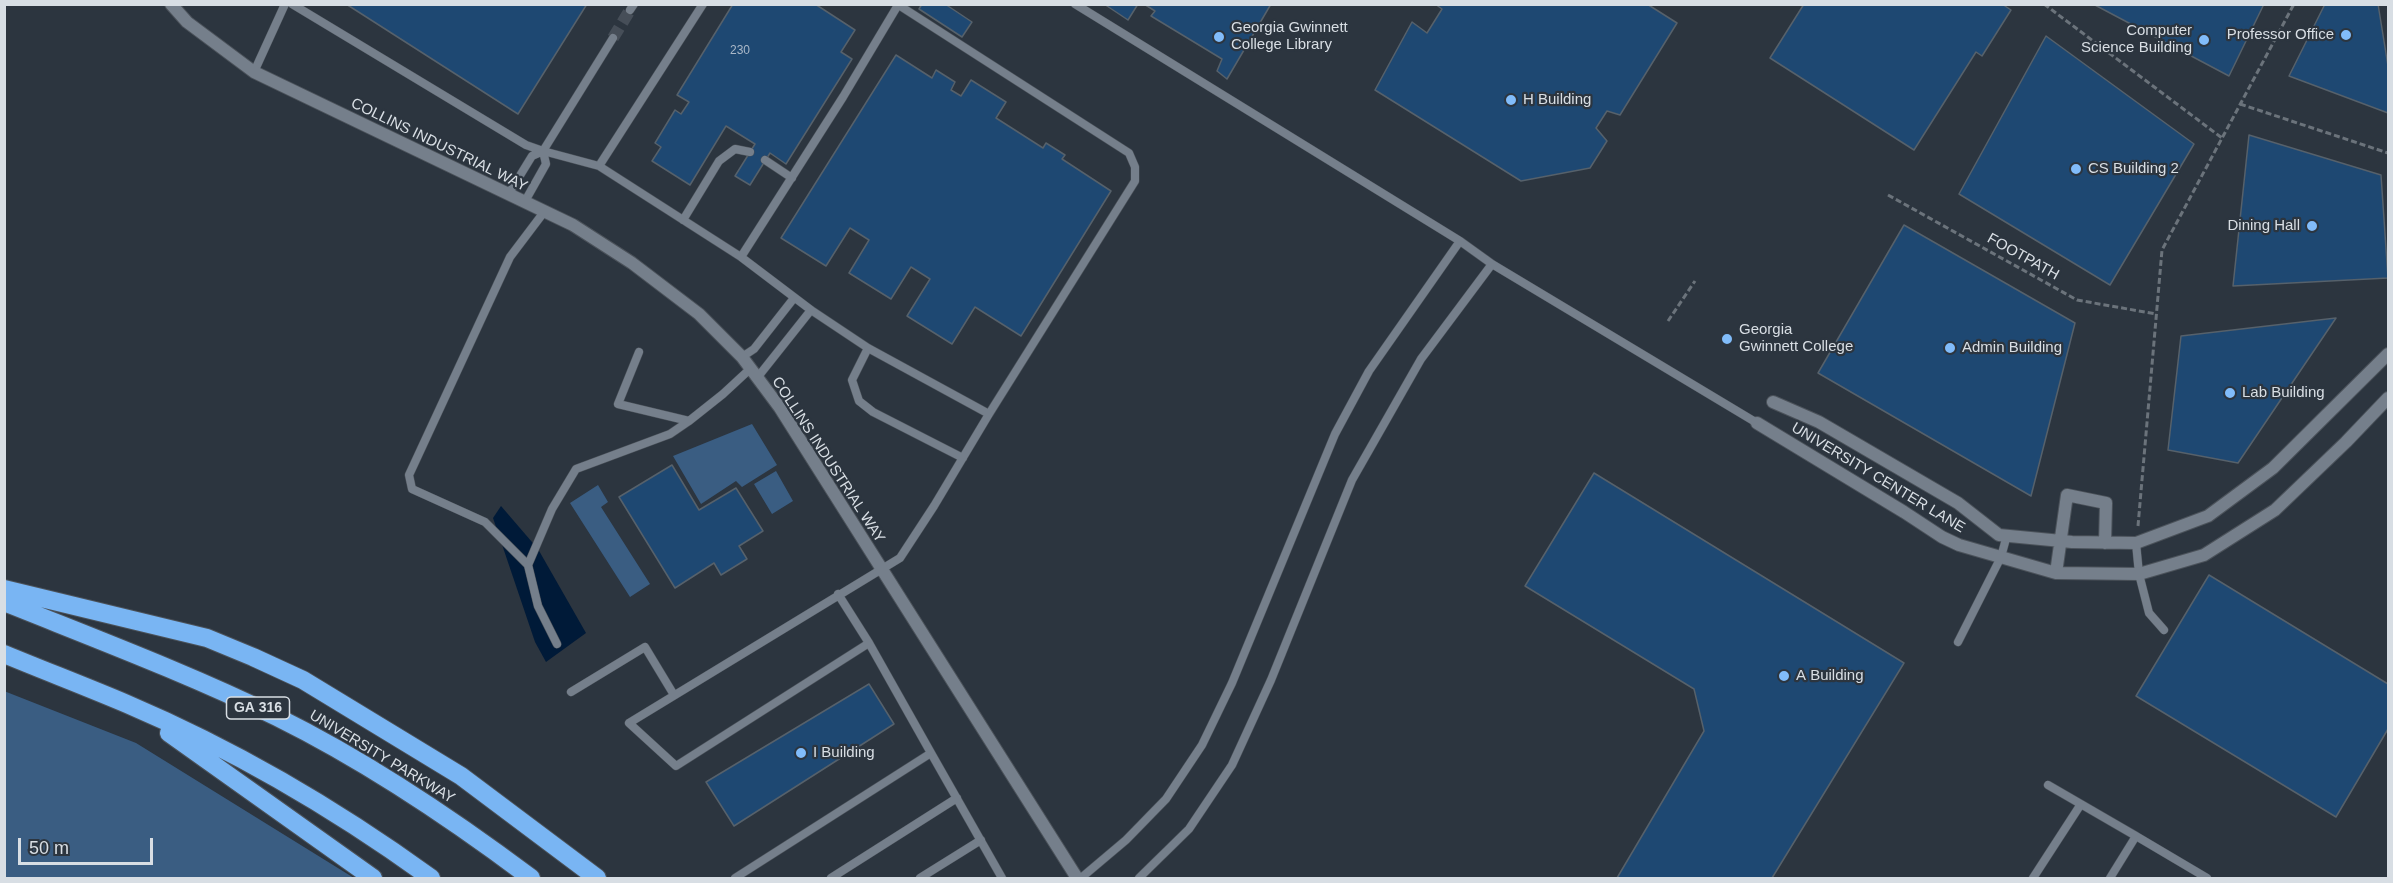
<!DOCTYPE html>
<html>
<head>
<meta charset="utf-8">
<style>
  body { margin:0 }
  #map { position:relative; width:2393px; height:883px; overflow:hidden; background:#2c353f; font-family:Arial,sans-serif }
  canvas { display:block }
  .frame { position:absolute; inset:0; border:6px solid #d8dee4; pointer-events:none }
  .scale { position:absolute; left:18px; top:838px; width:135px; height:27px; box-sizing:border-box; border:3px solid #d8dee4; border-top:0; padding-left:8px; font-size:18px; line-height:21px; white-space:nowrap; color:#d8dee4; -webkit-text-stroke:4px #2c353f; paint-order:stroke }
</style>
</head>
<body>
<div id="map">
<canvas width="2393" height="883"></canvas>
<div class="frame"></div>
<div class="scale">50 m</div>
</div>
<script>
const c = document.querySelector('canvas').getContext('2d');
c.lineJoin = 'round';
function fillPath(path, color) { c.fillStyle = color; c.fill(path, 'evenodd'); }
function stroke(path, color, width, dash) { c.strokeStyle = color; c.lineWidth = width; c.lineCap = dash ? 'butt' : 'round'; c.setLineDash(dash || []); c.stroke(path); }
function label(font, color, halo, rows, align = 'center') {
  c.font = font + ' Arial,sans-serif'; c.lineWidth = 4.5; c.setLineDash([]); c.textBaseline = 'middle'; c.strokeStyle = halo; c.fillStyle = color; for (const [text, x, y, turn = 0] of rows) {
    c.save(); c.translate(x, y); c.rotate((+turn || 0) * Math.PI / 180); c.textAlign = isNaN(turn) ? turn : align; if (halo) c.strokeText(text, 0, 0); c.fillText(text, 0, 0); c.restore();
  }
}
const green = new Path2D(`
  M752,424L777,465L742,487L736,481L701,504L673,456Z
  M776,471L793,501L772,514L754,484Z
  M598,485L608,502L601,507L650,584L630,597L570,503Z
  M4,691L136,743L354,878H5Z`);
const water = new Path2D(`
  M501,506L538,549L586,633L546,662L535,642L493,518Z`);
const building = new Path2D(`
  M346,4H587L518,114Z
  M733,4H815L855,30L841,52L852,59L786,164L770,153L750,185L735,176L755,144L726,126L690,185L652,161L661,147L655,143L675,110L681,114L689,102L677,95Z
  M922,4H945L972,22L962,37L919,9Z
  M1104,4H1138L1128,20Z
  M1144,4H1271L1227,79L1217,71L1222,59L1151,16L1155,11Z
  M1435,4H1647L1677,23L1620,115L1607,111L1596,128L1607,141L1590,168L1521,181L1375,90L1412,22L1427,33L1442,9Z
  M1804,4H2002L2011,10L1982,56L1976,52L1914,150L1770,58Z
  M2093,4H2264L2229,76Z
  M2325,4H2378L2388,66V113L2289,76Z
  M2046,36L2194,144L2110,285L1959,194Z
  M896,55L932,78L936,70L955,82L951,90L961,96L971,80L1006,102L996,118L1043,148L1046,143L1065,155L1062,159L1111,191L1021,336L975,307L952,344L907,316L930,279L911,267L891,299L849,273L869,240L850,228L826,266L781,238Z
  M2249,135L2381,175L2388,278L2233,286Z
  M1904,225L2075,323L2031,496L1818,373Z
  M2336,318L2238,463L2168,450L2181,336Z
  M672,465L699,510L736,488L763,531L739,546L747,559L721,575L714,563L675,588L619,497Z
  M1594,473L1904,663L1772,878H1617L1704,731L1694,689L1525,586Z
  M2209,575L2388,684V729L2336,817L2136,696Z
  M869,684L894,724L734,826L706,782Z`);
const minorTunnel = new Path2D(`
  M613,38L630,10`);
const path = new Path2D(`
  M2044,4L2222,138
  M2240,104L2388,153
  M1888,195L2077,300L2156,314
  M1668,321L1695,281
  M2138,526L2162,250L2294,4`);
const service = new Path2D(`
  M292,4L526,145L543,151L613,38
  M1075,4L1460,241L1492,264L1757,423
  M630,10L634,4
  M254,72L285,4
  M765,160L792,178
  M599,166L703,4
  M508,195L532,156L543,151L599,166L741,257L811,310L868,348L989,414L1135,181V167L1129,153L897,4
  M524,203L546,164L543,151
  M683,220L719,161L735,149L750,152
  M741,257L843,97L898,5
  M868,348L852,380L859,401L873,412L963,458
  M639,352L618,404L689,421L723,394L750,369
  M742,357L754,349L794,298
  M757,378L811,310
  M2136,543L2139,574L2149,613L2164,630
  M528,565L485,522L412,489L409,475L510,257L544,212
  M838,594L869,643L676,766L629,723L900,558L934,506L989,414
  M1958,642L2001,557L2007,535
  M869,643L931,753
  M557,644L538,606L528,565L552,509L576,469L670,434L689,421
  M571,692L645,647L674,695
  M2048,785L2136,836
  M735,878L931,753L1002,878
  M831,878L957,798
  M920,878L981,840
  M1081,878L1126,840L1166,799L1202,745L1232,683L1335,434L1369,371L1460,241
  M1139,878L1189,829L1232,765L1271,680L1352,480L1421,359L1492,264
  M2033,878L2081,804
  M2110,878L2136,836L2207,878`);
const minor = new Path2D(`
  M1773,402L1819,422L1958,503L1999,535L2072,542L2136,543L2208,516L2273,468L2388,354
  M1757,423L1904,512L1942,537L1959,545L2056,573L2139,574L2204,555L2275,510L2346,442L2388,398
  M2056,573L2067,495L2106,503L2105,543`);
const tertiary = new Path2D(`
  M171,4L187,22L254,72L573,225L632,263L699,314L742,357L780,408L1077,878`);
const motorway = new Path2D(`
  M4,589L207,638L253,657L303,680L461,776L597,878
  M4,602C96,639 189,674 277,717C368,762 451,818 531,878
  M4,654C45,671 87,687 127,704C235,750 337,810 431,878
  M169,733L373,878`);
const markers = [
  [2346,35,6,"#81bcfa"],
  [1219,37,6,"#81bcfa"],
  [2204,40,6,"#81bcfa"],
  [1511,100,6,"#81bcfa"],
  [2076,169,6,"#81bcfa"],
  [2312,226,6,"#81bcfa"],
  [1727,339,6,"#81bcfa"],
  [1950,348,6,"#81bcfa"],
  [2230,393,6,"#81bcfa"],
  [1784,676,6,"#81bcfa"],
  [801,753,6,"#81bcfa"]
];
const numberNames = [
  ["230",740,51]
];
const shields = [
  [258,708,63]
];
const shieldNames = [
  ["GA 316",258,708]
];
const poiNames = [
  ["Georgia Gwinnett",1231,28],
  ["College Library",1231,45],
  ["Computer",2192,31,"right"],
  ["Science Building",2192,48,"right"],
  ["Professor Office",2334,35,"right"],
  ["H Building",1523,100],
  ["CS Building 2",2088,169],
  ["Dining Hall",2300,226,"right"],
  ["Georgia",1739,330],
  ["Gwinnett College",1739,347],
  ["Admin Building",1962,348],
  ["Lab Building",2242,393],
  ["A Building",1796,676],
  ["I Building",813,753]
];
const streetNames = [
  ["COLLINS INDUSTRIAL WAY",439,145,26],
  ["FOOTPATH",2023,257,29],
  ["COLLINS INDUSTRIAL WAY",828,460,57],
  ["UNIVERSITY CENTER LANE",1878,478,31],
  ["UNIVERSITY PARKWAY",382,757,31]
];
fillPath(green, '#3a5d82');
fillPath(water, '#001a38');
fillPath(building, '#1e4872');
stroke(building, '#56616b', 1.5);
stroke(minorTunnel, '#464e58', 12, [12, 6]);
stroke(service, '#4b525a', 9);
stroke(minor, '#4b525a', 14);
stroke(tertiary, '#4b525a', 14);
stroke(motorway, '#4b525a', 20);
stroke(path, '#6b737b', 3, [6, 3]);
stroke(service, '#757f8b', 8);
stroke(minor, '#757f8b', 12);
stroke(tertiary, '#757f8b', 12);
stroke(motorway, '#79b5f3', 18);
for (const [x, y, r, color] of markers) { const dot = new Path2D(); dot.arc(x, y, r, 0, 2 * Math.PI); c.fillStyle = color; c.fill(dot); stroke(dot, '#2c353f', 2); }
label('12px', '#aab8c8', null, numberNames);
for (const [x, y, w] of shields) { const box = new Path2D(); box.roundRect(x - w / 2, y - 11, w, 22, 4.5); c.fillStyle = '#2c353f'; c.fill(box); stroke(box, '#d8dee4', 1.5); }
label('bold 14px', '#d8dee4', null, shieldNames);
label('15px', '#d8dee4', '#2c353f', poiNames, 'left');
label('15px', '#d8dee4', '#2c353f', streetNames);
</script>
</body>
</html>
